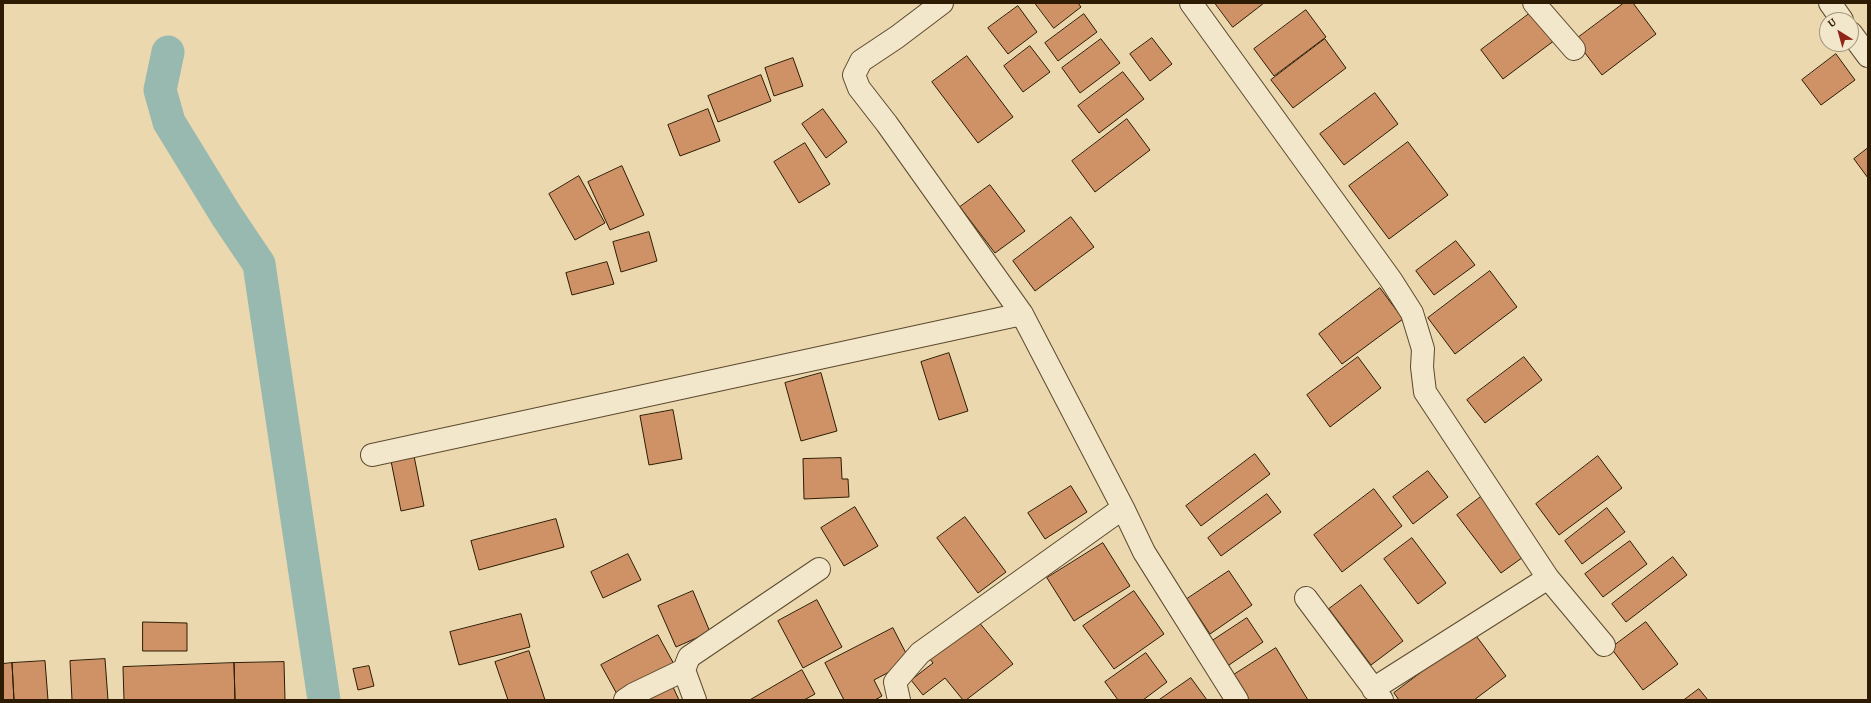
<!DOCTYPE html>
<html>
<head>
<meta charset="utf-8">
<style>
  body { margin:0 }
  #map { position:relative; width:1871px; height:703px; overflow:hidden; background:#ebd8af; font-family:Alegreya,serif }
  canvas { display:block }
  .frame { position:absolute; inset:0; border:4px solid #2d1b03; pointer-events:none }
  .north { position:absolute; left:1819px; top:12px; width:40px; height:40px; box-sizing:border-box; background:#f2e6cb; border:1px solid #a3957b; border-radius:50%; rotate:323deg; font-size:11px; font-weight:700; line-height:16px; text-align:center; color:#2d1b03 }
  .north::after { content:''; display:block; margin:auto; width:14px; height:18px; background:#8f2418; clip-path:polygon(50% 0,100% 100%,50% 72%,0 100%) }
</style>
</head>
<body>
<div id="map">
<canvas width="1871" height="703"></canvas>
<div class="frame"></div>
<div class="north">U</div>
</div>
<script>
const c = document.querySelector('canvas').getContext('2d');
c.lineJoin = 'round';
function stroke(path, color, width, dash) { c.strokeStyle = color; c.lineWidth = width; c.lineCap = dash ? 'butt' : 'round'; c.setLineDash(dash || []); c.stroke(path); }
function fillPath(path, color) { c.fillStyle = color; c.fill(path, 'evenodd'); }
const canal = new Path2D(`
  M168,52L160,90L169,122L226,215L259,264L324,700`);
const building = new Path2D(`
  M1035,3H1078L1081,7L1054,28Z
  M1215,3H1264L1233,27Z
  M1624,3H1633L1656,34L1602,75L1575,40Z
  M1018,6L1037,32L1008,54L988,28Z
  M1306,10L1326,37L1274,76L1254,49Z
  M1533,11L1555,40L1503,79L1481,50Z
  M1084,14L1097,32L1058,61L1045,43Z
  M1152,38L1172,64L1150,81L1130,54Z
  M1101,39L1120,63L1080,93L1062,68Z
  M1325,39L1346,68L1293,108L1271,80Z
  M1030,46L1050,72L1023,92L1004,66Z
  M1836,54L1855,80L1821,105L1802,80Z
  M967,56L1013,117L978,143L932,82Z
  M793,58L803,86L774,96L765,68Z
  M1123,72L1144,99L1099,133L1078,106Z
  M761,75L771,101L718,122L708,96Z
  M1375,93L1398,124L1344,165L1320,134Z
  M708,109L720,141L680,156L668,125Z
  M823,109L847,142L826,158L802,124Z
  M1127,119L1150,150L1095,192L1072,161Z
  M1408,142L1448,195L1389,239L1349,186Z
  M805,143L830,184L799,203L774,162Z
  M1868,148V178L1854,159Z
  M622,166L644,215L610,230L588,182Z
  M579,176L605,223L575,240L549,194Z
  M990,185L1025,231L995,253L960,207Z
  M1071,217L1094,247L1035,291L1013,261Z
  M649,232L657,261L621,272L613,242Z
  M1456,241L1475,265L1434,295L1416,271Z
  M607,262L614,284L572,295L566,273Z
  M1490,271L1517,307L1455,354L1428,318Z
  M1380,288L1403,319L1342,364L1319,334Z
  M949,353L968,411L939,420L921,362Z
  M1358,357L1381,388L1330,427L1307,395Z
  M1524,357L1542,380L1485,423L1467,400Z
  M821,373L837,431L801,441L785,383Z
  M673,410L682,459L649,465L640,416Z
  M1255,454L1270,474L1201,526L1186,506Z
  M414,456L424,506L401,511L391,461Z
  M1598,456L1622,488L1559,535L1536,504Z
  M841,458L842,479H848L849,497L804,499L803,459Z
  M1428,471L1448,497L1413,524L1393,497Z
  M1071,486L1087,512L1045,539L1028,513Z
  M1374,489L1402,526L1342,572L1314,535Z
  M1267,494L1281,512L1221,556L1208,538Z
  M1482,496L1526,555L1501,573L1457,515Z
  M855,507L878,546L844,566L821,528Z
  M1607,508L1625,532L1582,564L1565,541Z
  M965,517L1006,572L978,593L937,538Z
  M556,519L564,547L479,570L471,541Z
  M1412,538L1446,583L1418,604L1384,559Z
  M1630,541L1647,564L1603,597L1585,574Z
  M1103,543L1130,586L1074,621L1047,578Z
  M628,554L641,580L603,598L591,572Z
  M1673,557L1687,575L1626,622L1612,604Z
  M1229,571L1252,605L1210,634L1187,599Z
  M1361,585L1403,641L1371,665L1329,609Z
  M693,591L710,632L676,647L658,606Z
  M1134,591L1164,634L1114,669L1083,626Z
  M817,600L842,647L803,668L778,621Z
  M521,614L530,647L459,665L450,632Z
  M1247,618L1263,642L1223,669L1206,645Z
  M978,621L1013,664L966,700H963L945,678L923,695L911,680L933,663L930,659Z
  M143,622L187,623V651H143Z
  M1646,622L1678,664L1643,690L1611,648Z
  M893,628L910,661L874,680L882,696L875,700H844L825,663Z
  M1474,633L1506,676L1474,700H1399L1394,693Z
  M658,635L675,666L618,696L601,665Z
  M1276,648L1308,700H1247L1232,676Z
  M529,651L545,700H508L495,662Z
  M1146,653L1167,682L1143,700H1118L1105,682Z
  M105,659L108,700H72L70,661Z
  M45,661L48,700H14L12,663Z
  M284,662L285,700H235L234,663Z
  M12,663L14,700H3V664Z
  M234,663L235,700H124L123,667Z
  M369,666L374,686L358,690L353,669Z
  M802,670L815,694L804,700H750Z
  M1191,678L1207,700H1159Z
  M673,687L679,700H645Z
  M1699,689L1708,700H1684Z`);
const street = new Path2D(`
  M942,3L897,37L861,61L854,75L859,88L887,124L1022,314L1123,508L1144,552L1237,700
  M1191,3L1391,280L1412,313L1423,349L1422,367L1425,392L1548,578L1373,689
  M1534,3L1574,49
  M1830,3L1842,20
  M1851,33L1868,56
  M372,455L1022,314
  M1548,578L1604,645
  M1306,598L1382,700
  M625,700L634,694L684,670
  M695,700L684,670L689,657L819,569
  M899,700L895,682L920,653L1123,508`);
stroke(canal, '#98b9af', 33);
fillPath(building, '#cf9267');
stroke(building, '#2d1b03', 1);
stroke(street, '#5c4a2e', 24);
stroke(street, '#f2e6cb', 22);
</script>
</body>
</html>
